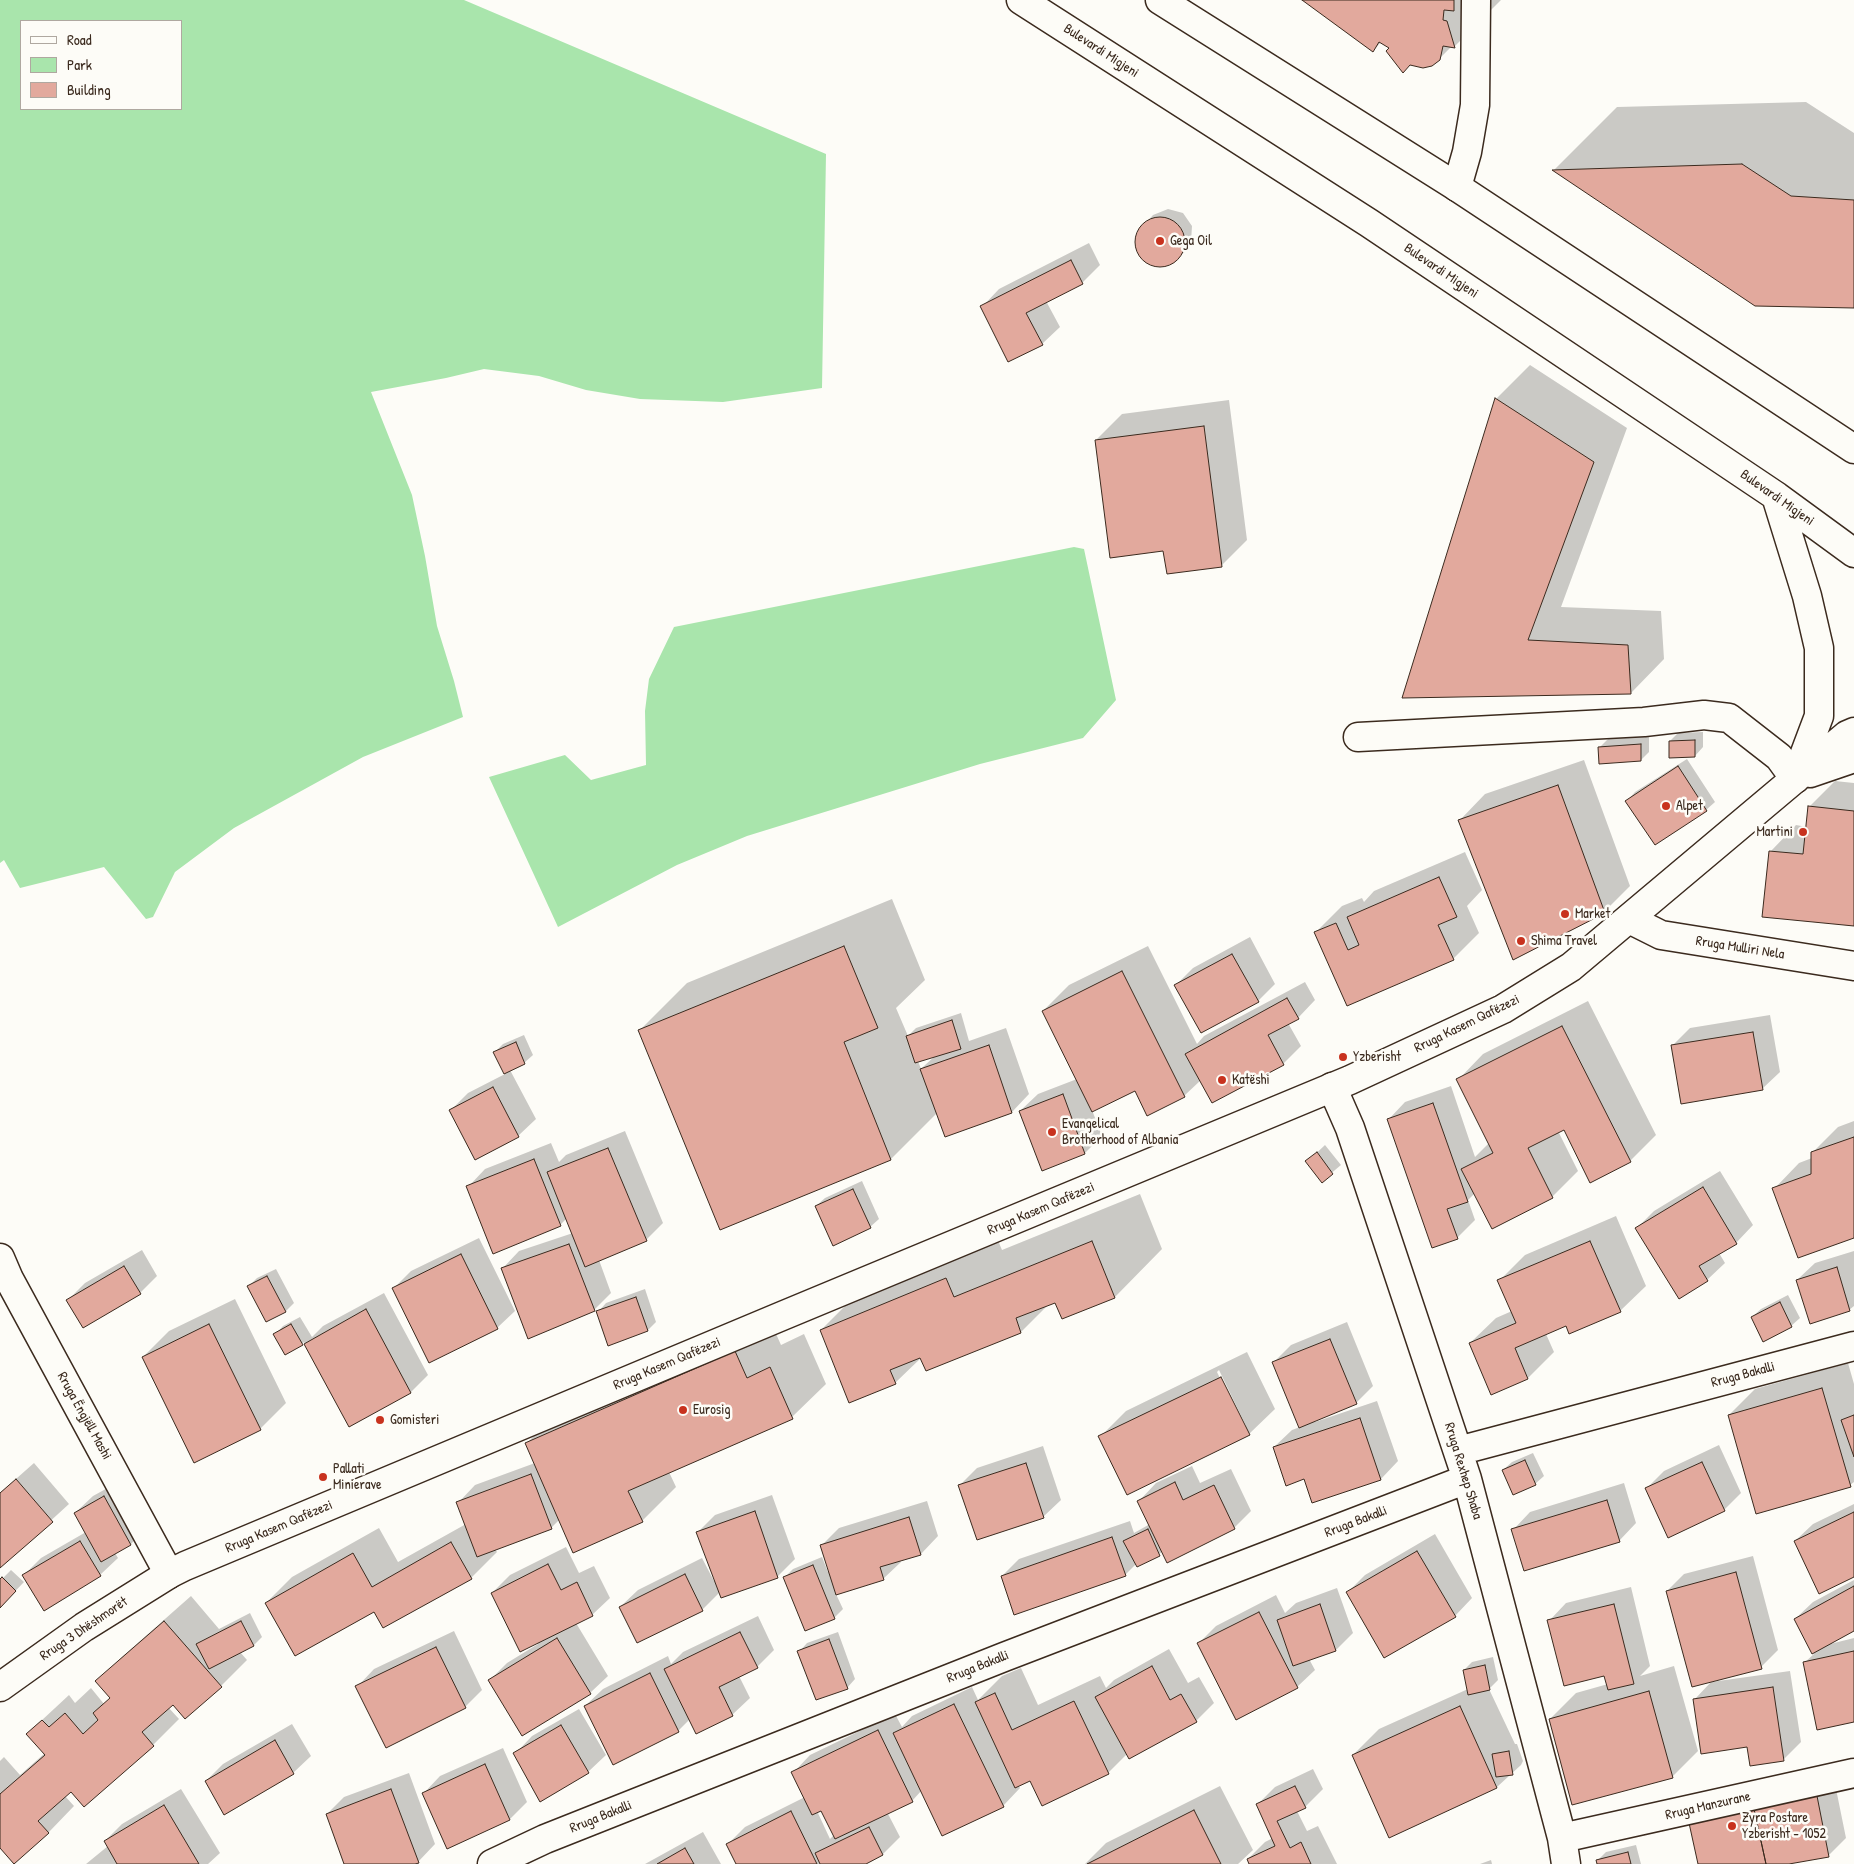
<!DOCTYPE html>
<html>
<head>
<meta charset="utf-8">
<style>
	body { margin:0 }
	#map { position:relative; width:1854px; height:1864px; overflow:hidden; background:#fdfcf7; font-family:"Patrick Hand",sans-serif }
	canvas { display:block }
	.legend { position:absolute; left:20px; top:20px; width:162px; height:90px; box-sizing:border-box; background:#fdfcf7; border:1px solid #afa8a0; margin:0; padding:6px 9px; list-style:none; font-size:15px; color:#3b2a1e }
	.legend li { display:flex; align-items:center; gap:10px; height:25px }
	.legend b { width:25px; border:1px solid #afa8a0 }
</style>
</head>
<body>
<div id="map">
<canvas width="1854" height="1864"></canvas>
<ul class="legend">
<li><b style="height:6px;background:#fdfcf7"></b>Road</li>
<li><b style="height:14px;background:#a9e5ac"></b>Park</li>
<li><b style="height:14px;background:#e2a99d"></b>Building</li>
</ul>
</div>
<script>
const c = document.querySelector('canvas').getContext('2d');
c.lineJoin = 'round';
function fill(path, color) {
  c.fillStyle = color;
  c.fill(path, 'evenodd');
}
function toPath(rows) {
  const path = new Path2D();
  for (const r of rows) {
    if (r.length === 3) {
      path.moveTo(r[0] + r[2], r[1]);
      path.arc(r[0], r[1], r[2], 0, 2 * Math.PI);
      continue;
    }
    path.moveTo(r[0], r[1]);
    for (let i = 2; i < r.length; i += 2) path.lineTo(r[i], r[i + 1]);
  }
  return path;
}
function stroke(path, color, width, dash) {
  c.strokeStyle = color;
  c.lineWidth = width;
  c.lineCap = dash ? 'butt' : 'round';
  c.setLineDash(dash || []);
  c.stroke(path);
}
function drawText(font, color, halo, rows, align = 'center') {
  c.font = font + ' "Patrick Hand",sans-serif';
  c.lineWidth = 5;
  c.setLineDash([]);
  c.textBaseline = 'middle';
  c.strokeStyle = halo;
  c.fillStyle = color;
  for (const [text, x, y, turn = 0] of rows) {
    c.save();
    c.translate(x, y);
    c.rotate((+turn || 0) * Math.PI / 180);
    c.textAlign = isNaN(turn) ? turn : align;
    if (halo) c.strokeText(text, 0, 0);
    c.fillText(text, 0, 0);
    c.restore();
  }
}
const green = toPath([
	[0,0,464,0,826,154,822,388,723,402,640,399,586,390,539,376,484,369,446,378,371,392,412,495,425,556,437,626,454,681,463,717,363,757,234,828,175,872,153,917,146,919,104,867,20,888,4,860,0,863],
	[21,21,181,21,181,109,21,109],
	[1074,547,1084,549,1116,700,1083,738,980,764,747,836,677,865,558,927,489,777,565,755,591,780,646,765,645,711,649,679,674,627]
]);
const shadow = toPath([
	[1304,0,1501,0,1454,47,1452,46,1439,59,1391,48,1381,42,1373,51],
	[1806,102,1854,133,1854,307,1755,305,1554,170,1617,107],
	[1168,209,1183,213,1192,226,1191,242,1188,249,1172,263,1157,266,1143,260,1139,253,1136,238,1139,231,1153,215],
	[1089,243,1100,265,1082,283,1046,301,1060,327,1042,344,982,307,999,289],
	[1530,365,1627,428,1561,607,1661,611,1664,659,1631,693,1404,697,1496,399],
	[1229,400,1247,540,1221,566,1164,550,1096,440,1122,414],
	[1703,732,1703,747,1695,756,1670,741,1678,733],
	[1649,736,1649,752,1641,760,1600,747,1608,739],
	[1687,759,1715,802,1706,810,1627,801,1635,792],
	[1584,760,1630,886,1604,912,1460,820,1485,794],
	[1835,781,1854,783,1854,925,1771,851,1796,825,1807,827,1809,807],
	[1465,852,1482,890,1467,906,1479,933,1453,959,1348,1005,1316,932,1342,906,1362,898,1364,902,1374,891],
	[892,899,925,980,896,1008,908,1036,916,1028,961,1013,969,1041,1006,1028,1029,1094,1012,1112,945,1135,937,1113,891,1159,720,1229,639,1031,687,983],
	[935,1056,924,1066,921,1069,918,1061],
	[1250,937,1275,984,1258,1001,1176,985,1193,968],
	[1148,946,1197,1044,1204,1036,1305,982,1315,1000,1298,1018,1288,1023,1301,1046,1283,1064,1201,1080,1184,1096,1135,1089,1092,1110,1102,1136,1085,1153,1020,1111,1038,1094,1077,1079,1043,1011,1069,985],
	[1588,1001,1656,1135,1630,1161,1564,1128,1558,1131,1578,1171,1552,1197,1475,1193,1468,1200,1475,1220,1457,1238,1388,1120,1405,1102,1451,1086,1475,1157,1489,1143,1458,1080,1483,1054],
	[1770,1015,1780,1072,1762,1089,1672,1046,1690,1028],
	[524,1035,533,1055,524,1063,510,1070,536,1119,518,1136,476,1158,451,1110,468,1093,505,1074,495,1052,503,1044],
	[1854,1121,1854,1237,1774,1189,1799,1163,1812,1158,1812,1153,1838,1127],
	[625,1131,663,1223,646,1240,599,1260,611,1293,594,1310,502,1269,519,1251,573,1233,567,1218,560,1225,468,1187,485,1169,551,1143,559,1162,566,1155],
	[1325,1145,1341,1165,1322,1181,1307,1162],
	[1720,1171,1753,1225,1736,1243,1719,1253,1725,1263,1707,1280,1637,1228,1654,1211],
	[862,1181,879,1219,870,1227,816,1206,825,1198],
	[1140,1194,1162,1249,1115,1297,1062,1317,1056,1302,1048,1305,1021,1332,927,1369,922,1357,895,1383,821,1330,869,1282,994,1231,1002,1250],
	[1616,1216,1646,1286,1620,1311,1567,1324,1546,1334,1554,1352,1528,1378,1492,1393,1470,1343,1496,1318,1512,1311,1499,1281,1525,1255],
	[479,1238,515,1311,497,1328,394,1288,411,1271],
	[142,1250,157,1276,140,1293,68,1300,85,1283],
	[1854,1251,1854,1306,1849,1310,1797,1280,1815,1263],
	[276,1269,294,1303,286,1311,249,1286,257,1278],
	[645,1289,656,1322,648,1330,598,1312,606,1303],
	[384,1293,428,1375,411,1392,350,1426,304,1342,302,1344,275,1335,283,1326,300,1317,312,1337,323,1326],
	[1788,1295,1800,1318,1791,1326,1752,1317,1761,1309],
	[235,1299,286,1403,260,1429,143,1357,169,1331],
	[769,1318,781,1345,804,1334,826,1384,792,1417,669,1472,676,1487,642,1521,560,1519,551,1528,495,1549,497,1552,471,1578,374,1610,266,1603,292,1577,379,1528,398,1562,466,1524,458,1503,475,1485,535,1463,526,1444,560,1410],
	[1347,1322,1373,1386,1356,1403,1315,1420,1315,1422,1377,1401,1398,1461,1381,1479,1305,1478,1274,1447,1292,1430,1300,1427,1274,1362,1291,1345],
	[1247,1352,1275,1409,1249,1434,1100,1437,1126,1411],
	[1219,1370,1246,1426,1243,1426,1217,1372],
	[1848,1363,1854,1384,1854,1482,1850,1485,1729,1415,1755,1389],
	[1719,1445,1741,1493,1724,1510,1647,1488,1664,1471],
	[1043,1446,1061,1500,1043,1517,960,1485,977,1468],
	[1533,1453,1544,1476,1535,1484,1503,1470,1512,1462],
	[34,1463,69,1504,0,1567,0,1493],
	[1192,1466,1200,1483,1231,1469,1251,1511,1234,1528,1163,1551,1159,1554,1137,1565,1136,1564,1125,1575,1002,1576,1019,1559,1130,1521,1134,1533,1150,1524,1139,1501,1156,1483],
	[122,1480,148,1526,131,1544,115,1553,118,1558,100,1575,24,1575,41,1558,86,1532,75,1513,93,1496],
	[1624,1483,1636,1523,1619,1541,1513,1530,1530,1512],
	[772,1495,795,1559,778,1576,721,1597,720,1592,702,1610,620,1607,638,1590,702,1558,714,1581,715,1580,698,1532,715,1515],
	[927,1501,938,1536,921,1554,900,1560,901,1562,883,1579,836,1594,843,1609,834,1618,785,1577,793,1569,822,1557,828,1572,830,1572,821,1546,839,1528],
	[1854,1504,1854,1576,1795,1541,1813,1524],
	[1435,1534,1472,1598,1455,1616,1348,1592,1365,1575],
	[566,1547,579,1573,594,1566,610,1598,592,1615,576,1623,608,1676,590,1693,490,1680,507,1663,538,1644,492,1593,510,1575],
	[1753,1556,1778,1650,1761,1667,1667,1591,1684,1574],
	[11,1570,24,1582,0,1607,0,1581],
	[1854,1580,1854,1630,1830,1644,1854,1638,1854,1720,1804,1663,1814,1654,1795,1619,1813,1602],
	[1631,1587,1650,1666,1640,1676,1674,1666,1698,1751,1672,1777,1550,1719,1576,1693,1608,1684,1605,1675,1549,1621,1566,1603],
	[1337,1588,1353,1633,1336,1650,1309,1659,1315,1670,1297,1687,1199,1643,1216,1626,1276,1595,1285,1613,1296,1603],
	[191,1596,219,1629,250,1613,262,1637,254,1645,240,1652,247,1660,221,1686,173,1703,168,1707,179,1719,153,1745,84,1805,71,1790,65,1796,74,1806,49,1832,14,1862,0,1846,0,1761,4,1757,20,1775,45,1753,27,1734,69,1695,75,1703,91,1688,104,1704,111,1697,97,1681,123,1656],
	[758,1616,774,1650,757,1667,739,1676,750,1698,732,1715,696,1732,690,1719,678,1731,585,1706,603,1689,668,1656,671,1664,683,1652],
	[454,1631,482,1690,465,1707,357,1687,374,1669],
	[838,1632,855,1679,847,1688,799,1652,807,1643],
	[1169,1649,1188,1683,1199,1677,1214,1703,1196,1721,1128,1753,1108,1773,1031,1779,1018,1785,1020,1788,1003,1806,922,1790,912,1801,887,1812,900,1837,883,1854,863,1864,737,1864,728,1844,745,1827,805,1797,793,1773,810,1755,895,1714,902,1727,912,1716,972,1687,978,1700,1002,1676,1021,1668,1038,1705,1100,1676,1106,1688,1114,1680],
	[822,1809,834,1835,830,1839,817,1811],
	[1493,1657,1498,1680,1489,1689,1515,1744,1517,1744,1523,1761,1521,1765,1497,1787,1390,1836,1353,1755,1379,1729,1468,1689,1464,1670,1472,1662],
	[1790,1671,1801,1742,1783,1760,1748,1746,1694,1700,1711,1682],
	[579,1709,606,1755,588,1772,515,1754,532,1736],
	[292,1724,311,1756,293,1773,206,1781,223,1764],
	[503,1748,527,1802,510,1819,423,1794,440,1776],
	[1313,1769,1323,1789,1305,1807,1297,1811,1307,1831,1318,1826,1337,1864,1250,1864,1248,1859,1265,1842,1273,1838,1257,1805,1275,1787],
	[409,1773,435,1844,418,1862,411,1864,345,1864,327,1814,344,1797],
	[1834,1779,1846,1838,1828,1856,1786,1864,1699,1864,1690,1824],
	[1220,1786,1253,1850,1238,1864,1085,1864,1106,1843],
	[181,1789,220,1853,208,1864,86,1864,108,1846,105,1841,122,1824],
	[703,1832,721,1864,645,1864],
	[1636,1845,1641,1864,1599,1864,1598,1860,1606,1852],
	[1491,1860,1492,1864,1480,1864]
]);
const building = toPath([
	[1302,0,1454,0,1454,11,1444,10,1443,20,1447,21,1455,48,1443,46,1440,60,1432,66,1423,68,1410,65,1403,73,1386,51,1389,48,1379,42,1373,52,1302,0],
	[1742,164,1791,196,1854,200,1854,308,1755,306,1552,170,1742,164],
	[1160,242,25],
	[1071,260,1083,284,1026,313,1043,345,1008,362,980,306,1071,260],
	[1495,398,1594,462,1528,640,1628,645,1631,694,1402,698,1495,398],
	[1204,426,1222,567,1167,574,1163,551,1110,558,1095,440,1204,426],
	[1695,740,1695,757,1669,758,1669,741,1695,740],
	[1641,744,1641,761,1599,764,1598,747,1641,744],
	[1678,766,1707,811,1655,845,1625,801,1678,766],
	[1558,785,1605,913,1513,960,1458,820,1558,785],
	[1808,806,1854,811,1854,926,1762,917,1769,851,1803,854,1808,806],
	[1439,877,1457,917,1438,925,1454,960,1347,1006,1314,932,1336,923,1348,950,1359,945,1347,917,1439,877],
	[844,946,878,1028,844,1042,891,1160,720,1230,638,1030,844,946],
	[1232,954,1259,1002,1201,1033,1174,985,1232,954],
	[1122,971,1185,1097,1147,1116,1135,1091,1092,1112,1042,1011,1122,971],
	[1287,998,1299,1019,1268,1035,1284,1065,1212,1103,1185,1054,1287,998],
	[952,1020,961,1049,915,1063,906,1036,952,1020],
	[1562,1026,1631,1162,1590,1183,1564,1130,1528,1148,1553,1198,1492,1229,1461,1169,1493,1153,1456,1079,1562,1026],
	[1753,1032,1763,1090,1681,1104,1671,1045,1753,1032],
	[516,1042,525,1064,504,1074,493,1052,516,1042],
	[989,1045,1012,1113,945,1137,920,1069,989,1045],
	[493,1087,519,1137,475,1160,449,1110,493,1087],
	[1063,1094,1085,1154,1042,1171,1019,1111,1063,1094],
	[1433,1103,1468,1202,1447,1209,1458,1239,1432,1248,1387,1119,1433,1103],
	[1854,1137,1854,1238,1798,1258,1772,1188,1811,1174,1811,1152,1854,1137],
	[608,1148,647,1241,585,1267,547,1172,608,1148],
	[1317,1152,1333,1174,1322,1183,1305,1161,1317,1152],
	[534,1159,561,1226,493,1254,466,1186,534,1159],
	[1703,1187,1737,1244,1699,1266,1708,1281,1679,1299,1635,1228,1703,1187],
	[853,1189,871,1228,833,1246,815,1206,853,1189],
	[1092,1241,1115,1298,1062,1319,1055,1303,1016,1318,1021,1333,926,1371,920,1358,890,1370,896,1384,849,1403,820,1330,946,1278,954,1297,1092,1241],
	[1590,1241,1621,1312,1569,1334,1566,1326,1515,1348,1528,1379,1491,1395,1469,1343,1516,1323,1497,1280,1590,1241],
	[569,1244,595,1311,528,1339,501,1268,569,1244],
	[461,1254,498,1329,429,1363,392,1288,461,1254],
	[124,1266,141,1294,83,1328,66,1300,124,1266],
	[1837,1267,1850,1311,1810,1324,1796,1280,1837,1267],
	[267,1276,286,1312,266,1322,247,1286,267,1276],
	[636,1297,648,1331,608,1346,596,1311,636,1297],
	[1780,1302,1792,1327,1763,1342,1751,1317,1780,1302],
	[366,1309,411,1393,349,1427,304,1344,366,1309],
	[209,1324,261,1430,194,1463,142,1357,209,1324],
	[291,1324,303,1345,285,1355,273,1334,291,1324],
	[1330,1339,1357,1404,1299,1428,1272,1362,1330,1339],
	[735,1351,747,1378,770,1367,793,1419,628,1491,643,1522,573,1553,525,1443,735,1351],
	[1221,1377,1250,1435,1127,1495,1098,1436,1221,1377],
	[1822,1388,1851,1487,1756,1514,1728,1415,1822,1388],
	[1854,1415,1854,1457,1841,1420,1854,1415],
	[1360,1418,1381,1480,1312,1503,1304,1479,1286,1486,1273,1447,1360,1418],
	[1525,1460,1536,1485,1513,1495,1502,1470,1525,1460],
	[1702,1462,1725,1511,1668,1538,1645,1488,1702,1462],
	[1026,1463,1044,1518,977,1540,958,1485,1026,1463],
	[531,1474,552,1529,477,1557,456,1502,531,1474],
	[16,1479,53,1522,0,1568,0,1493,16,1479],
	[1175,1482,1183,1500,1214,1485,1235,1529,1167,1563,1137,1501,1175,1482],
	[104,1496,131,1545,101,1562,74,1513,104,1496],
	[1607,1500,1620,1542,1524,1571,1511,1529,1607,1500],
	[755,1511,778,1578,721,1598,696,1532,755,1511],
	[1854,1512,1854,1577,1819,1594,1794,1541,1854,1512],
	[909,1517,921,1555,880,1567,884,1580,836,1595,820,1545,909,1517],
	[1148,1529,1160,1556,1137,1567,1123,1541,1148,1529],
	[1112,1537,1126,1576,1014,1615,1001,1576,1112,1537],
	[80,1541,101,1576,44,1611,22,1575,80,1541],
	[451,1542,472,1579,383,1628,374,1612,295,1656,265,1603,353,1553,372,1587,451,1542],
	[1417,1551,1456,1617,1384,1658,1346,1592,1417,1551],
	[548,1564,561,1590,577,1582,593,1616,520,1652,491,1593,548,1564],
	[813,1565,835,1619,805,1631,783,1577,813,1565],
	[1736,1572,1762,1669,1692,1687,1666,1591,1736,1572],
	[685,1574,703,1611,637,1643,619,1607,685,1574],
	[2,1577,16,1591,0,1608,0,1579,2,1577],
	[1854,1586,1854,1631,1812,1654,1794,1619,1854,1586],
	[1320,1604,1336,1651,1293,1666,1277,1620,1320,1604],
	[1614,1604,1634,1684,1608,1690,1604,1676,1564,1686,1547,1620,1614,1604],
	[1259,1612,1298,1688,1236,1720,1197,1643,1259,1612],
	[164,1621,222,1687,185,1719,173,1705,142,1732,154,1746,84,1807,71,1792,38,1821,49,1833,14,1864,0,1848,0,1794,45,1755,26,1734,42,1720,49,1727,65,1713,83,1734,98,1720,93,1713,110,1698,95,1681,164,1621],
	[241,1621,254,1646,209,1669,196,1644,241,1621],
	[740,1632,758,1668,719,1687,733,1716,696,1734,664,1669,740,1632],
	[557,1638,591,1694,522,1736,488,1680,557,1638],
	[829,1639,848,1689,816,1700,797,1651,829,1639],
	[436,1647,466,1708,386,1748,355,1686,436,1647],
	[1854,1651,1854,1722,1817,1730,1803,1662,1854,1651],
	[1485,1665,1490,1690,1468,1695,1463,1670,1485,1665],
	[1152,1666,1170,1700,1181,1694,1197,1722,1129,1759,1095,1697,1152,1666],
	[650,1673,679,1732,613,1765,584,1706,650,1673],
	[1773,1687,1784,1761,1750,1766,1747,1747,1701,1754,1693,1699,1773,1687],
	[1649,1691,1673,1778,1572,1805,1549,1719,1649,1691],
	[995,1693,1012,1730,1074,1701,1109,1774,1042,1806,1030,1781,1015,1788,975,1702,995,1693],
	[954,1704,1004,1807,942,1836,893,1733,954,1704],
	[1460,1706,1497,1788,1389,1838,1352,1755,1460,1706],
	[561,1725,589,1773,540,1802,513,1753,561,1725],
	[878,1730,913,1802,835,1839,821,1811,812,1815,791,1772,878,1730],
	[275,1740,294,1774,224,1815,205,1781,275,1740],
	[1509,1751,1513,1775,1496,1777,1492,1754,1509,1751],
	[485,1764,510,1820,447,1849,422,1793,485,1764],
	[1295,1786,1306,1808,1277,1821,1290,1848,1301,1842,1311,1864,1249,1864,1247,1859,1275,1846,1256,1804,1295,1786],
	[391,1789,419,1863,415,1864,344,1864,326,1814,391,1789],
	[1817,1796,1829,1857,1789,1864,1766,1864,1754,1809,1817,1796],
	[164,1805,199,1864,117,1864,104,1841,164,1805],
	[1754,1809,1766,1864,1698,1864,1689,1823,1754,1809],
	[1194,1810,1221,1864,1087,1864,1194,1810],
	[791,1811,817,1864,736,1864,726,1844,791,1811],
	[869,1827,883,1855,866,1864,820,1864,815,1853,869,1827],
	[685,1848,694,1864,657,1864,685,1848],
	[1628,1852,1631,1864,1597,1864,1596,1860,1628,1852]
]);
const minor = toPath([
	[1457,187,1467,152,1475,105,1476,0],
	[1358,737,1644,722,1704,715,1729,718,1779,757,1795,779],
	[1629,919,1661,935,1854,966],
	[1332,1087,1350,1128,1467,1479,1562,1838,1566,1864],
	[0,1258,9,1279,169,1574],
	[1458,1451,1854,1346],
	[1562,1838,1854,1773],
	[492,1864,545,1839,1004,1657,1467,1479]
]);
const secondary = toPath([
	[1021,0,1369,223,1776,496,1854,553],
	[1160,0,1457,187,1854,449],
	[1776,496,1807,596,1819,648,1819,716,1796,777],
	[1810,773,1854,758],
	[0,1687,84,1627,169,1574,185,1566,782,1316,1350,1080,1503,1009,1571,967,1847,735,1854,732]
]);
const markers = [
	[1160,241,5,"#c8321e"],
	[1666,806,5,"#c8321e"],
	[1803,832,5,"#c8321e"],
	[1565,914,5,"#c8321e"],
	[1521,941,5,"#c8321e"],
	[1343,1057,5,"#c8321e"],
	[1222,1080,5,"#c8321e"],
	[1052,1132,5,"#c8321e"],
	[683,1410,5,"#c8321e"],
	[380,1420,5,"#c8321e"],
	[323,1477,5,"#c8321e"],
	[1732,1826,5,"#c8321e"]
];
const streetNames = [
	["Bulevardi Migjeni",1101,51,33],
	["Bulevardi Migjeni",1441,271,34],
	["Bulevardi Migjeni",1777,498,35],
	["Rruga Mulliri Nela",1740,948,9],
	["Rruga Kasem Qafëzezi",1467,1024,-26],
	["Rruga Kasem Qafëzezi",1041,1209,-23],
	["Rruga Kasem Qafëzezi",667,1364,-23],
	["Rruga Bakalli",1743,1375,-15],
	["Rruga Ëngjëll Mashi",84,1416,61],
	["Rruga Rexhep Shaba",1463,1471,73],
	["Rruga Bakalli",1356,1522,-21],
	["Rruga Kasem Qafëzezi",279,1527,-23],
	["Rruga 3 Dhëshmorët",84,1629,-34],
	["Rruga Bakalli",978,1667,-22],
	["Rruga Manzurane",1708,1806,-13],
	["Rruga Bakalli",601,1817,-22]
];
const poiNames = [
	["Gega Oil",1170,241],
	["Alpet",1676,806],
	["Martini",1793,832,"right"],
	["Market",1575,914],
	["Shima Travel",1531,941],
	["Yzberisht",1353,1057],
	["Katëshi",1232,1080],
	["Evangelical",1062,1124],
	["Brotherhood of Albania",1062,1140],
	["Eurosig",693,1410],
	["Gomisteri",390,1420],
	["Pallati",333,1469],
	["Minierave",333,1485],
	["Zyra Postare",1742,1818],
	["Yzberisht - 1052",1742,1834]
];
fill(green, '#a9e5ac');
fill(shadow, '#0003');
fill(building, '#e2a99d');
stroke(building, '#3b2a1e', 1);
stroke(minor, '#3b2a1e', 31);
stroke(secondary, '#3b2a1e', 31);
stroke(minor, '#fdfcf7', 28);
stroke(secondary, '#fdfcf7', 28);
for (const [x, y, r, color] of markers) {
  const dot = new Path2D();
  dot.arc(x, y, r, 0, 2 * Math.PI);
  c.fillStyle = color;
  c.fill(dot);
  stroke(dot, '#fdfcf7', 2);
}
drawText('14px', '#3b2a1e', '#fdfcf7', streetNames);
drawText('14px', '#3b2a1e', '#fdfcf7', poiNames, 'left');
</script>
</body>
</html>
